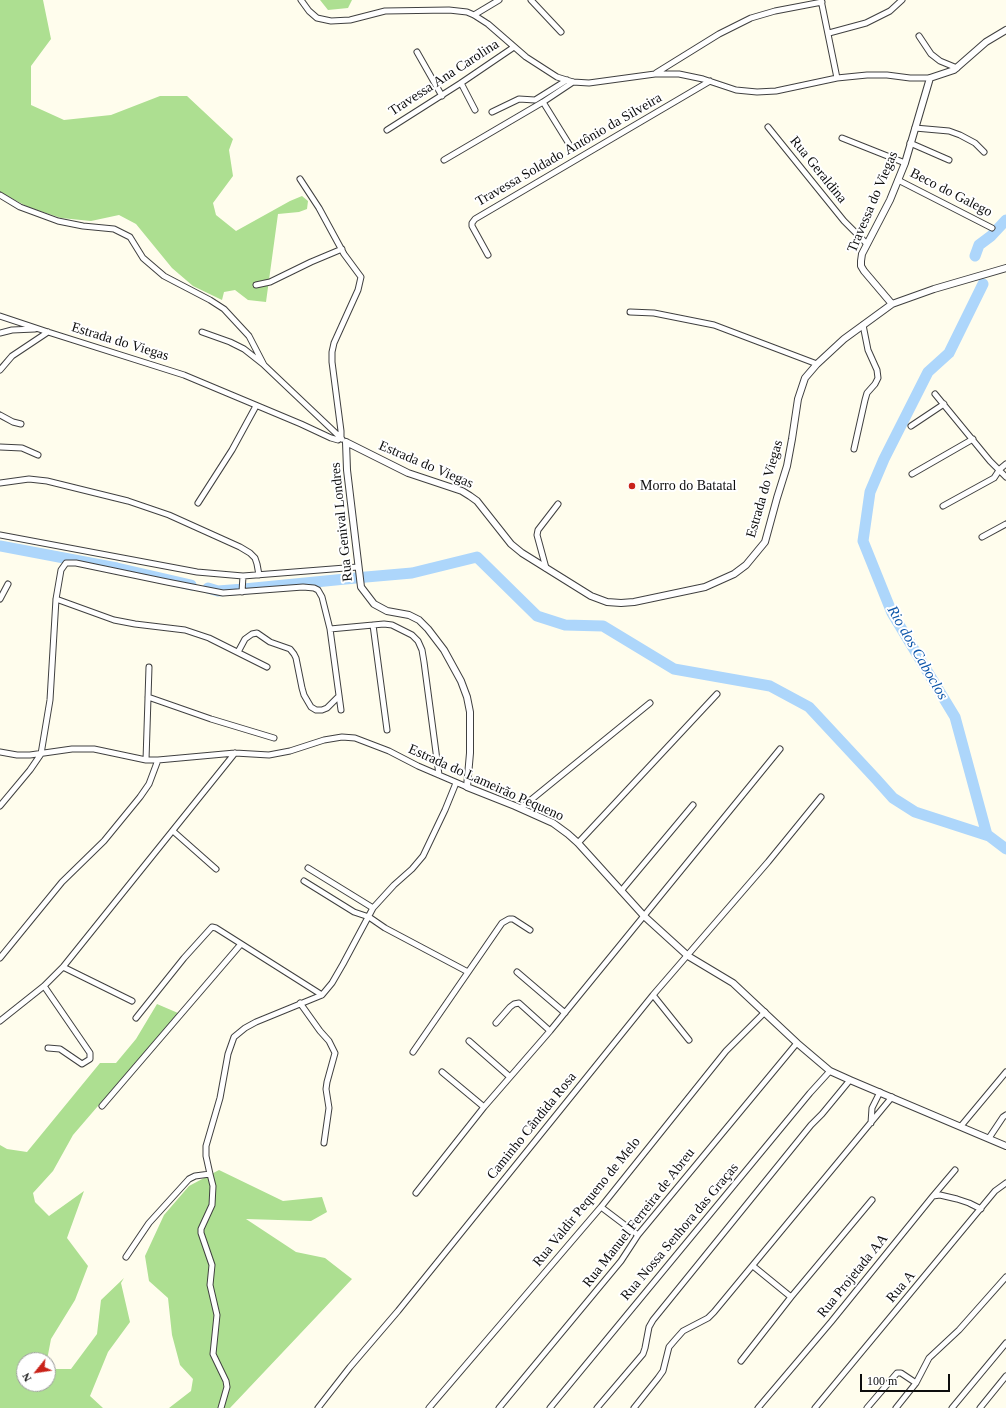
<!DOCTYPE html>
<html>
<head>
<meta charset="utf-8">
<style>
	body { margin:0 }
	#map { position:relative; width:1006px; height:1408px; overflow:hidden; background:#fffded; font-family:"Times New Roman",serif }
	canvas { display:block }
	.north { position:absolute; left:16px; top:1352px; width:40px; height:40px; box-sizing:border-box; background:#fff; border:1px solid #9e9e9e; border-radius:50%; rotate:240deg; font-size:11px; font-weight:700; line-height:16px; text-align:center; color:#0d0d0d }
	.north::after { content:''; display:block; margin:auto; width:14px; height:18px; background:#c92219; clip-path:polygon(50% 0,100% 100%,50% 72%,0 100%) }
	.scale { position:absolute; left:860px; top:1374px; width:90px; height:18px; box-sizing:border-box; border:2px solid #0d0d0d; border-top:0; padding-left:5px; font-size:12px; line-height:14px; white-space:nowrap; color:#0d0d0d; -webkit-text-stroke:3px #fff; paint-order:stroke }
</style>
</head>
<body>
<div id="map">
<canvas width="1006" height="1408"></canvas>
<div class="north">N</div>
<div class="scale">100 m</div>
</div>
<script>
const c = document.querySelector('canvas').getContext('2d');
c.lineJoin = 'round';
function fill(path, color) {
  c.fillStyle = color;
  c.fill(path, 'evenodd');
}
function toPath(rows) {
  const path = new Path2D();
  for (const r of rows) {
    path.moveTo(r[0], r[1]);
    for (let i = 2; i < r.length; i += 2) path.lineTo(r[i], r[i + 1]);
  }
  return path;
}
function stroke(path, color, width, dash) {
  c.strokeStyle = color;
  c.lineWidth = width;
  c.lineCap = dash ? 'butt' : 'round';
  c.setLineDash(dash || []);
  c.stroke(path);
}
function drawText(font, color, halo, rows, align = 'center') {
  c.font = font + ' "Times New Roman",serif';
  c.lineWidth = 4;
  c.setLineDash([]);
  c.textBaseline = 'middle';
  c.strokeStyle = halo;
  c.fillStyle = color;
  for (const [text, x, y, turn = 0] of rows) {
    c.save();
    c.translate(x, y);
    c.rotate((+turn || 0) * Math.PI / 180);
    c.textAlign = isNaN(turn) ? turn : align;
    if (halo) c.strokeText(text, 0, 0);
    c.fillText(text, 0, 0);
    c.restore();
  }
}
const forest = toPath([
	[0,0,43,0,51,39,31,66,31,105,64,120,111,115,160,96,187,96,233,139,229,150,233,176,213,203,216,215,236,231,290,201,302,196,308,201,307,209,299,212,278,214,266,302,248,300,235,290,224,292,222,300,193,286,172,268,136,224,119,215,91,221,61,218,28,207,0,192],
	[320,0,352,0,348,8,328,10],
	[157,1004,178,1013,73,1135,53,1171,33,1193,35,1202,49,1216,84,1191,67,1238,88,1266,75,1300,51,1339,47,1360,24,1360,24,1384,48,1384,48,1369,71,1369,97,1334,101,1300,124,1278,121,1283,130,1322,108,1352,90,1396,103,1408,0,1408,0,1145,7,1149,27,1152,100,1063,116,1063,136,1039],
	[219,1170,283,1201,322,1197,327,1212,311,1221,246,1219,296,1252,325,1258,352,1279,230,1408,169,1408,191,1391,193,1379,180,1365,172,1335,168,1298,149,1281,145,1256,164,1215,189,1186]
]);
const river = toPath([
	[975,256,979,245,991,236,1006,220],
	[983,284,949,353,928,372,884,459,870,492,863,541,892,613,955,717,987,835],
	[0,546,117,568,191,585],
	[208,588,218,591,244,589,366,577,412,573,477,557,537,616,565,625,603,626,674,669,770,686,809,707,876,779,893,798,915,812,989,836,1006,849]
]);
const minor = toPath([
	[301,0,309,11,317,18,331,21,350,20,385,11,449,10,467,12,474,15,488,24,526,57,557,77,573,82,589,83,655,74,679,74,703,79,736,90,757,92,776,91,837,78,867,75,887,75,910,78,930,78],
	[531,0,561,32],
	[821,0,837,78],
	[474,15,499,0],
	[829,33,866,23,890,11,902,0],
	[919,36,931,54,940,61,957,68],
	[417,52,442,96],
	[656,73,719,34,751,18,775,11,822,2],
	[461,83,475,110],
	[543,102,569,144],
	[492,112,519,99,535,100,567,80],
	[768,127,844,221,867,244],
	[915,128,949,131,960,135,975,143,984,152],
	[387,130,461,83,514,47],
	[842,138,905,163],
	[910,143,949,160],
	[444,160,543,102,573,82],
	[898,180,992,228],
	[0,195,20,207,58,221,83,226,114,229,130,237,143,258,164,276,210,300,224,309,249,336,264,365,342,439],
	[488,255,472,226,472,223,475,219,710,81],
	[256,285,270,282,311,262,342,249],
	[630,312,654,313,714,325,817,364],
	[0,316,48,332,184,375,301,424,331,438,338,440,341,438,341,431,332,362,332,352,334,343,358,290,361,277,344,254,319,208,300,179],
	[202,332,230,342,244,349,263,364],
	[0,333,12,330,35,329],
	[0,370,12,356,48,332],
	[935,394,990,461,1006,477],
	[0,415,13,422,21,424],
	[911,426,944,404],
	[0,447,22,448,38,455],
	[854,449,865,400,867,393,875,384,878,378,877,370,868,350,863,325],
	[912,474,973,439],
	[0,483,29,479,47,481,128,501,169,515,240,547,250,553,255,558,257,564,259,575],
	[198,503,232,450,256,406],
	[943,506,994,478,1000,469,1006,464],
	[0,535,197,572,243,576,358,567],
	[982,537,1006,524],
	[546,568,537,535,538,530,558,504],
	[242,592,243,576],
	[0,599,8,584],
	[56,599,114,620,135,624,185,630,209,638,267,667],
	[373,625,387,730],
	[330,629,384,624,392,625,412,635,418,641,422,650,424,662,439,775],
	[238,652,245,639,252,634,257,633,270,642,290,649,294,654,296,658,302,688,304,695,311,707,316,710,322,710,327,708,339,696],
	[148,697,211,719,274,738],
	[0,752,17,755,30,755,72,749,94,749,146,760,158,760,235,753,269,755,290,751,324,740,342,737,355,738,389,751,418,766,467,787],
	[146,760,149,667],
	[0,806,30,770,41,754,50,700,56,599,61,570,66,563,76,563,167,582,223,593,303,587,314,588,318,590,322,597,330,629,341,710],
	[521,808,650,703],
	[173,831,216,869],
	[578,843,717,694],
	[308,868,373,908],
	[304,881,354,912,369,917,385,928,468,972],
	[621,891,693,805],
	[0,958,62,882,104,841,140,797,149,784,158,760],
	[63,967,132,1001],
	[517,972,565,1013],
	[44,986,90,1053,90,1059,82,1064,60,1049,48,1048],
	[653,995,689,1040],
	[300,1003,320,1031,329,1041,335,1053,327,1082,326,1089,329,1108,324,1143],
	[136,1018,184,958,212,927,216,928,322,995],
	[0,1021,44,986,63,967,235,753],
	[496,1023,510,1007,514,1004,519,1003,550,1031],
	[469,1041,510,1077],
	[413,1052,502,923,509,919,513,919,530,930],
	[442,1072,484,1107],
	[102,1106,241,944],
	[871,1123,872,1108,880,1092],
	[961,1126,1006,1072],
	[989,1138,1003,1117,1006,1115],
	[210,1174,213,1186,212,1205,201,1229,201,1233,212,1265,210,1285,217,1315,213,1354,226,1381,227,1387,221,1408],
	[416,1193,484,1107,550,1031,780,749],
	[933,1196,955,1170],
	[601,1207,638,1235],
	[126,1257,149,1223,189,1179,195,1176,210,1174,206,1156,206,1146,220,1098,228,1054,234,1037,245,1028,256,1022,322,995,332,983,343,964,373,908,394,885,412,869,423,856,445,810,456,783],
	[753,1266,791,1297,872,1200],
	[741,1361,791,1297],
	[318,1408,350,1367,398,1311,653,995,768,862,821,797],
	[429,1408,601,1207,726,1051,765,1012],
	[499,1408,621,1261,638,1235,797,1043],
	[550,1408,810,1093,830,1071],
	[597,1408,643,1354,645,1348,649,1327,653,1320,811,1125,822,1114,850,1080],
	[634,1408,658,1378,663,1371,669,1347,675,1340,683,1331,708,1318,714,1312,892,1097],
	[758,1408,831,1322,933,1196,940,1195,957,1199,969,1203,981,1209],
	[815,1408,995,1191,1006,1183],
	[867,1408,897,1373,901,1373,916,1383],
	[896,1408,916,1383,929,1358,959,1330,1006,1277],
	[952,1408,1006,1343],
	[980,1408,1006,1376]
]);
const tertiary = toPath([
	[892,304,864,271,861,266,861,261,862,254,890,200,905,163,930,78,954,70,986,42,1006,30],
	[346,442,347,470,361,587,374,604,387,611,409,615,419,620,428,629,444,650,461,681,467,697,470,712,470,753,467,787,515,806,553,823,568,834,578,843,644,916,688,956,733,983,797,1043,830,1071,850,1080,1006,1146],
	[346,442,408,473,462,491,470,496,477,501,511,544,522,553,591,596,607,602,621,603,634,602,705,587,734,574,746,565,765,542,777,498,787,466,792,439,798,399,805,378,817,364,844,339,892,304,934,289,1006,268]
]);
const markers = [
	[632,486,4,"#c92219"]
];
const streetNames = [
	["Travessa Ana Carolina",444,78,-33],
	["Travessa Soldado Antônio da Silveira",569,150,-30],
	["Rua Geraldina",818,170,51],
	["Beco do Galego",951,193,27],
	["Travessa do Viegas",873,202,-67],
	["Estrada do Viegas",120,342,17],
	["Estrada do Viegas",426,465,23],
	["Estrada do Viegas",765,489,-74],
	["Rua Genival Londres",342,522,-96],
	["Estrada do Lameirão Pequeno",486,783,24],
	["Caminho Cândida Rosa",532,1126,-51],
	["Rua Valdir Pequeno de Melo",587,1202,-51],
	["Rua Manuel Ferreira de Abreu",639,1218,-52],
	["Rua Nossa Senhora das Graças",680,1232,-50],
	["Rua Projetada AA",853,1276,-51],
	["Rua A",901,1287,-50]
];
const poiNames = [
	["Morro do Batatal",640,486]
];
const waterNames = [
	["Rio dos Caboclos",917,653,60]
];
fill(forest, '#addf91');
stroke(river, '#add6fb', 11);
stroke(minor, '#404040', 7);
stroke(tertiary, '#404040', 8);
stroke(minor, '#fff', 5);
stroke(tertiary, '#fff', 6);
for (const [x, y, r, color] of markers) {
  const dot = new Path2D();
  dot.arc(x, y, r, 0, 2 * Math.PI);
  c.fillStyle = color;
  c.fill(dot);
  stroke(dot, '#fff', 1.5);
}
drawText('14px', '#0d0d0d', '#fff', streetNames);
drawText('14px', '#0d0d0d', '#fff', poiNames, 'left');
drawText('italic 15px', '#0c55a9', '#fff', waterNames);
</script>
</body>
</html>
